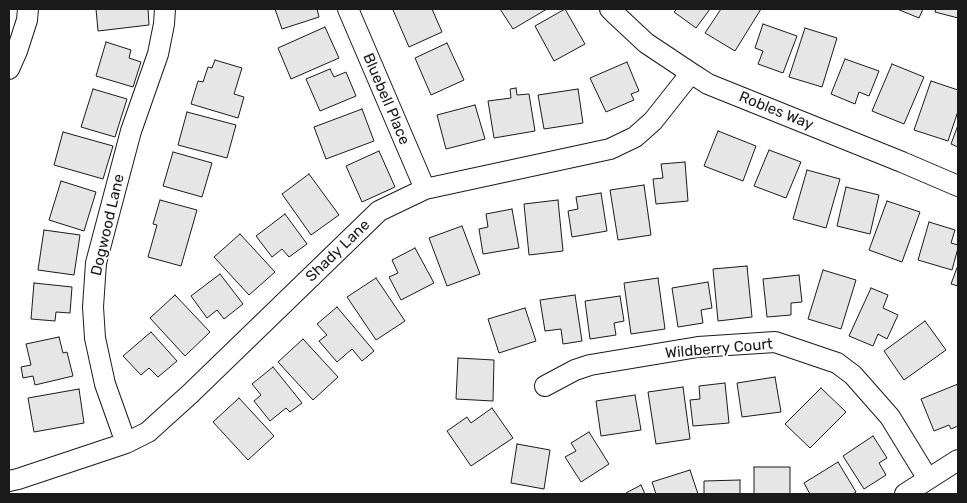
<!DOCTYPE html>
<html>
<head>
<meta charset="utf-8">
<style>
	body { margin:0 }
	#map { position:relative; width:967px; height:503px; overflow:hidden; background:#fff; font-family:Rubik,sans-serif }
	canvas { display:block }
	.frame { position:absolute; inset:0; border:10px solid #1a1a1a; pointer-events:none }
</style>
</head>
<body>
<div id="map">
<canvas width="967" height="503"></canvas>
<div class="frame"></div>
</div>
<script>
const c = document.querySelector('canvas').getContext('2d');
c.lineJoin = 'round';
function fill(path, color) {
  c.fillStyle = color;
  c.fill(path, 'evenodd');
}
function toPath(rows) {
  const path = new Path2D();
  for (const r of rows) {
    path.moveTo(r[0], r[1]);
    for (let i = 2; i < r.length; i += 2) path.lineTo(r[i], r[i + 1]);
  }
  return path;
}
function stroke(path, color, width, dash) {
  c.strokeStyle = color;
  c.lineWidth = width;
  c.lineCap = dash ? 'butt' : 'round';
  c.setLineDash(dash || []);
  c.stroke(path);
}
function drawText(font, color, halo, rows, align = 'center') {
  c.font = font + ' Rubik,sans-serif';
  c.lineWidth = 4;
  c.setLineDash([]);
  c.textBaseline = 'middle';
  c.strokeStyle = halo;
  c.fillStyle = color;
  for (const [text, x, y, turn = 0] of rows) {
    c.save();
    c.translate(x, y);
    c.rotate((+turn || 0) * Math.PI / 180);
    c.textAlign = isNaN(turn) ? turn : align;
    if (halo) c.strokeText(text, 0, 0);
    c.fillText(text, 0, 0);
    c.restore();
  }
}
const building = toPath([
	[96,9,148,9,149,25,98,31,96,9],
	[275,9,317,9,319,17,282,29,275,9],
	[396,9,432,9,442,32,409,47,393,10,396,9],
	[500,9,547,9,513,29,500,9],
	[565,9,585,44,554,61,535,26,565,9],
	[677,9,710,9,696,28,674,12,677,9],
	[721,9,761,9,735,51,705,33,721,9],
	[897,9,923,9,919,18,897,9],
	[936,9,958,9,958,18,935,12,936,9],
	[763,24,797,36,783,73,758,64,763,51,755,48,763,24],
	[325,27,339,58,291,79,278,48,325,27],
	[805,28,837,38,822,87,789,77,805,28],
	[106,42,131,50,129,58,141,62,133,87,96,76,106,42],
	[447,43,464,80,431,95,415,58,447,43],
	[845,59,879,71,869,96,859,92,855,104,831,94,845,59],
	[215,60,242,68,234,94,244,97,238,118,191,104,198,81,203,82,208,67,212,68,215,60],
	[627,62,639,91,631,94,634,100,606,112,590,78,627,62],
	[892,64,924,77,904,124,872,111,892,64],
	[330,69,334,77,346,72,356,96,320,111,306,79,330,69],
	[931,81,958,90,958,111,948,141,914,130,931,81],
	[516,88,517,95,529,94,535,131,494,138,488,101,511,98,510,89,516,88],
	[93,89,127,99,115,137,81,127,93,89],
	[578,89,583,123,544,129,538,95,578,89],
	[475,105,485,139,446,149,437,115,475,105],
	[362,109,374,141,326,159,314,127,362,109],
	[187,112,236,125,227,158,178,145,187,112],
	[958,125,958,147,951,144,958,125],
	[718,131,756,146,743,181,704,166,718,131],
	[63,132,113,146,103,179,54,165,63,132],
	[769,150,801,162,786,198,754,186,769,150],
	[379,151,395,187,362,202,346,166,379,151],
	[173,152,212,163,202,197,163,186,173,152],
	[685,162,688,201,656,204,653,179,663,178,661,164,685,162],
	[807,170,840,179,826,228,793,219,807,170],
	[309,174,339,215,311,235,282,194,309,174],
	[61,181,96,192,84,231,49,220,61,181],
	[644,185,651,235,618,240,610,190,644,185],
	[846,187,879,195,870,234,837,226,846,187],
	[601,193,607,231,572,237,568,211,578,209,576,197,601,193],
	[160,200,197,210,181,266,148,257,157,225,153,224,160,200],
	[558,200,563,251,529,255,524,204,558,200],
	[887,201,920,212,902,262,869,250,887,201],
	[512,209,519,248,483,254,479,229,488,227,486,214,512,209],
	[285,214,307,244,289,257,282,249,272,257,256,236,285,214],
	[929,222,955,230,951,243,958,245,958,248,952,270,918,260,929,222],
	[462,226,480,274,447,286,429,238,462,226],
	[44,230,80,235,74,275,38,270,44,230],
	[240,234,275,272,249,295,214,257,240,234],
	[415,248,434,283,401,300,389,277,398,273,392,260,415,248],
	[958,265,958,286,951,284,958,265],
	[747,266,752,317,718,321,713,269,747,266],
	[823,270,856,280,841,329,808,319,823,270],
	[220,274,243,304,224,319,217,310,207,318,191,296,220,274],
	[799,275,802,302,791,303,791,315,767,317,763,279,799,275],
	[376,278,405,321,376,340,347,297,376,278],
	[658,278,665,329,631,334,624,283,658,278],
	[708,282,712,308,701,310,703,323,678,327,672,288,708,282],
	[34,283,72,287,70,313,56,312,55,321,31,319,34,283],
	[871,288,888,295,883,308,898,315,887,339,878,334,873,346,849,336,871,288],
	[175,295,210,332,185,356,150,318,175,295],
	[575,295,582,341,563,344,561,329,545,331,540,300,575,295],
	[620,296,624,321,614,323,616,335,590,339,585,301,620,296],
	[337,307,374,351,362,361,352,349,337,362,319,341,327,335,317,324,337,307],
	[525,308,536,341,499,353,488,319,525,308],
	[925,321,946,350,904,380,884,351,925,321],
	[151,332,177,361,158,377,149,368,141,375,123,356,151,332],
	[59,337,63,353,67,352,73,376,35,385,33,376,23,378,21,367,31,365,26,344,59,337],
	[303,339,338,377,313,400,278,362,303,339],
	[458,358,494,360,493,401,456,399,458,358],
	[273,367,302,403,290,412,286,408,270,421,254,401,261,395,252,384,273,367],
	[775,377,781,412,742,417,737,383,775,377],
	[725,383,729,423,693,426,690,400,700,399,699,386,725,383],
	[958,384,958,426,951,429,949,425,934,431,921,399,958,384],
	[683,387,690,439,656,444,648,392,683,387],
	[821,388,846,412,810,448,785,424,821,388],
	[79,389,84,423,34,432,28,398,79,389],
	[635,395,641,430,601,436,596,401,635,395],
	[239,398,274,436,248,460,213,422,239,398],
	[492,408,513,438,471,466,447,431,467,417,471,423,492,408],
	[589,432,609,464,581,482,565,457,576,451,571,443,589,432],
	[873,436,887,458,879,463,886,475,864,489,843,456,873,436],
	[517,444,550,450,544,489,511,483,517,444],
	[838,462,856,492,853,494,810,494,804,483,838,462],
	[754,467,790,467,790,494,754,494,754,467],
	[690,470,698,494,656,494,652,482,690,470],
	[740,480,740,494,704,494,704,481,740,480],
	[641,485,645,494,626,494,626,493,641,485]
]);
const minor = toPath([
	[348,9,425,189],
	[610,9,616,15,646,43,691,73,708,84,902,162,958,186],
	[9,69,17,51,27,20,28,9],
	[545,386,575,370,590,365,698,347,775,342,837,363,853,375,890,417,928,479],
	[126,443,105,384,95,338,93,307,96,263,131,131,158,54,164,24,165,9],
	[9,481,18,479,126,443,148,432,190,394,379,211,425,189,610,149,635,137,653,121,691,73],
	[905,494,958,460]
]);
const streetNames = [
	["Bluebell Place",386,99,67],
	["Robles Way",776,111,22],
	["Dogwood Lane",108,225,-77],
	["Shady Lane",338,251,-44],
	["Wildberry Court",719,349,-5]
];
fill(building, '#e6e6e6');
stroke(building, '#1a1a1a', 1);
stroke(minor, '#1a1a1a', 22);
stroke(minor, '#fff', 20);
drawText('15px', '#1a1a1a', '#fff', streetNames);
</script>
</body>
</html>
